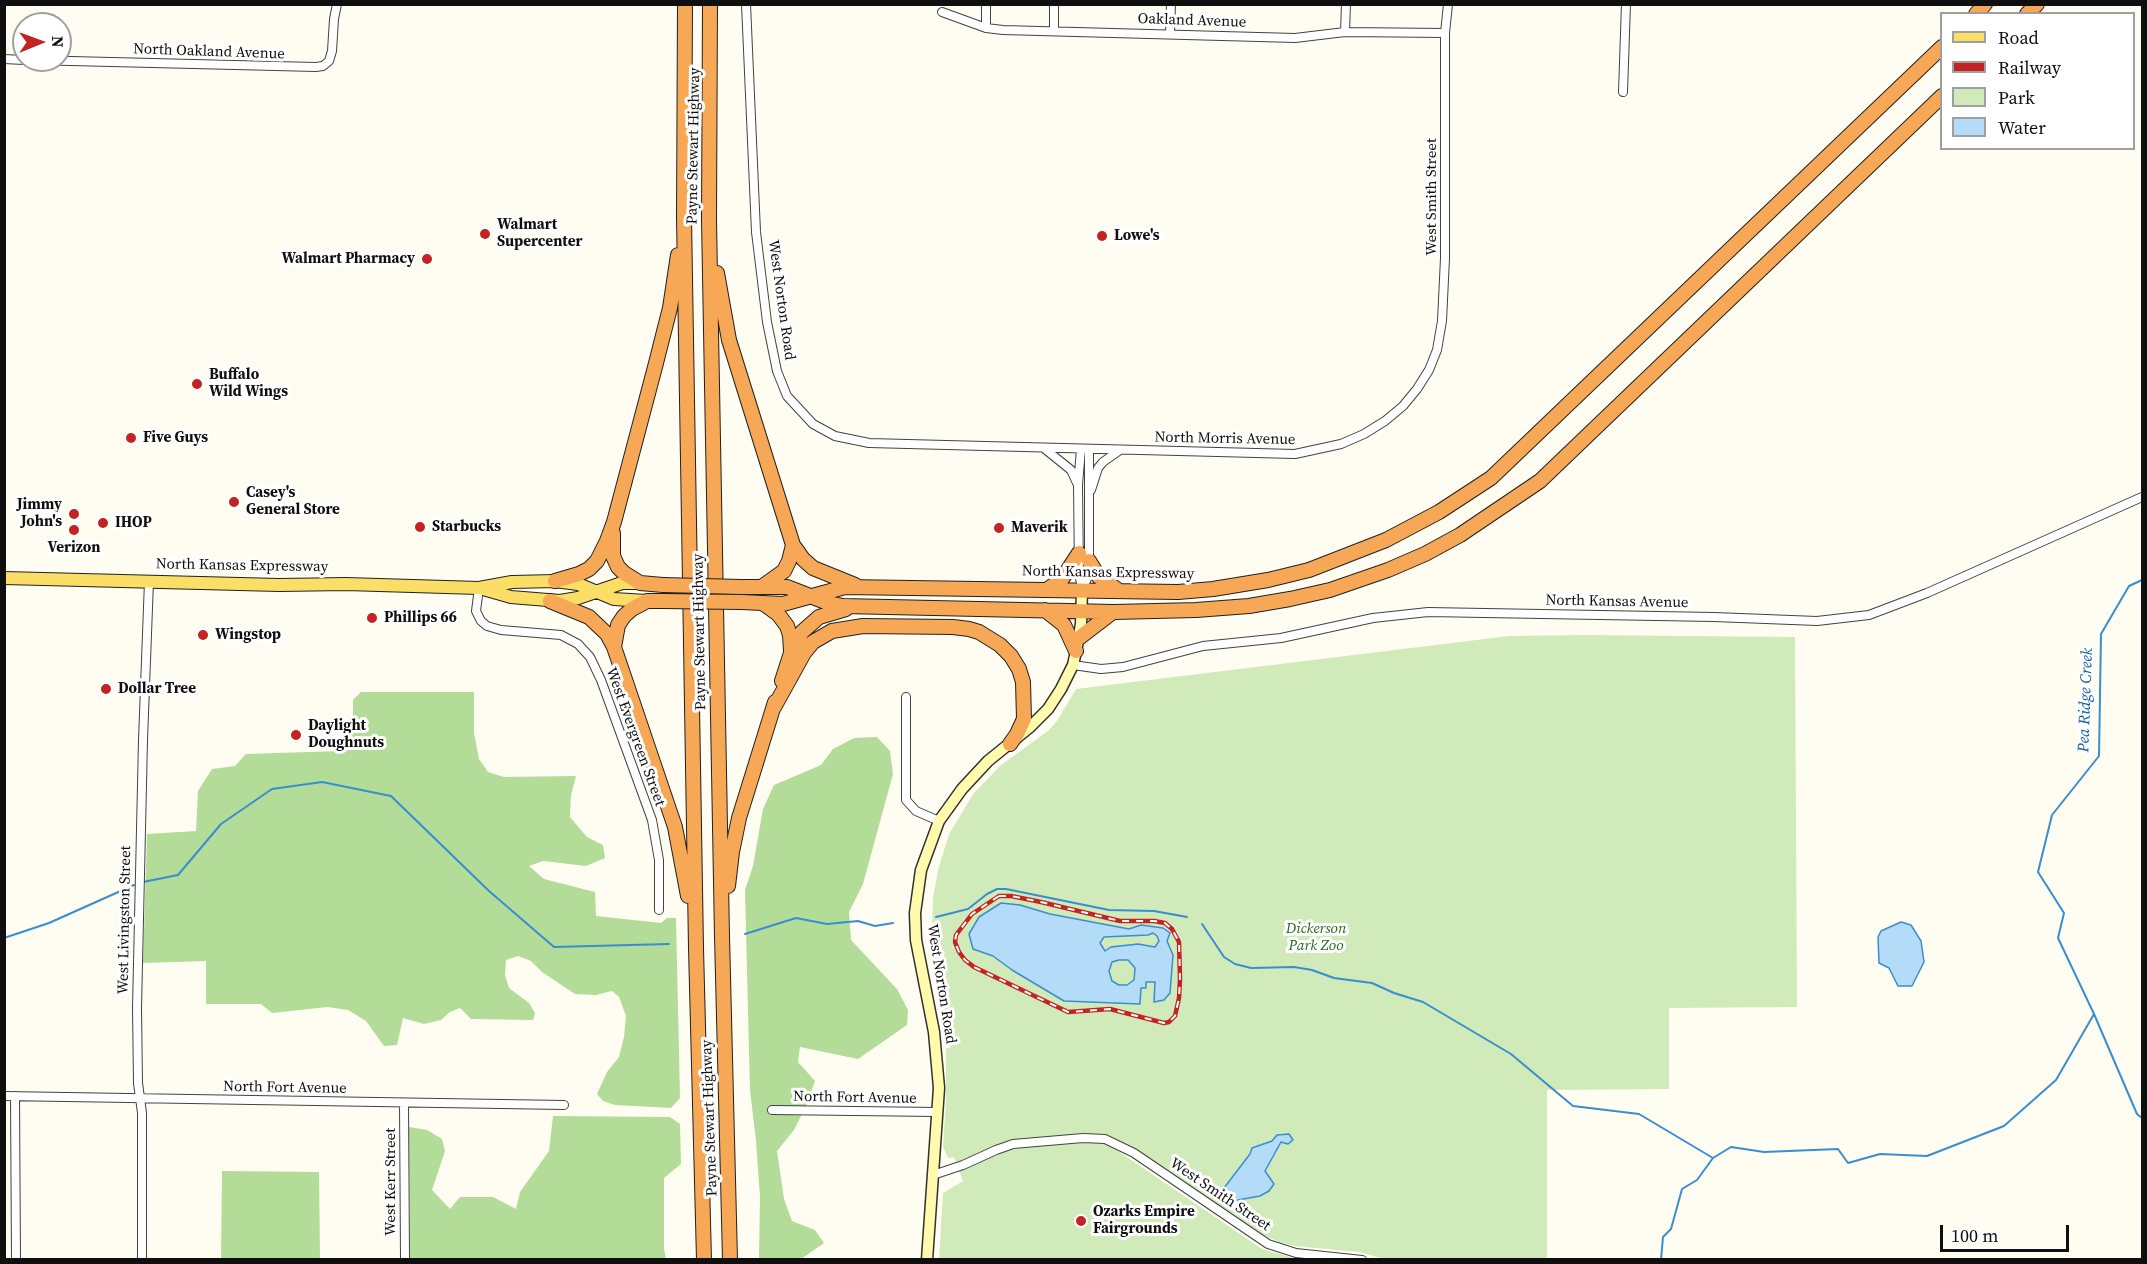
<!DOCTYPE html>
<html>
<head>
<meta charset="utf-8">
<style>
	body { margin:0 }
	#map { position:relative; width:2147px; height:1264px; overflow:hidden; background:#fffdf1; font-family:"Source Serif 4",serif }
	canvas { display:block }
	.frame { position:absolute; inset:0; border:6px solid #0f0f0f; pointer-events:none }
	.legend { position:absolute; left:1940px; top:12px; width:195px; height:138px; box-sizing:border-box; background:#fff; border:2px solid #9f9f9f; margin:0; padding:8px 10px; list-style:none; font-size:18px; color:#0f0f0f }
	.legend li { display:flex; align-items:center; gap:12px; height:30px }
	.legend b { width:30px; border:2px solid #9f9f9f }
	.north { position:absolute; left:12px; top:12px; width:60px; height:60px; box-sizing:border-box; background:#fff; border:2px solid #9f9f9f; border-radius:50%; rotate:89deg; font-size:16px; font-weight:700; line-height:24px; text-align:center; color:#0f0f0f }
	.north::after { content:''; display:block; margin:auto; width:21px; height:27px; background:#c32323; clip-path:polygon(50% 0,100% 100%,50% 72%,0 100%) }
	.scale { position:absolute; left:1940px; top:1225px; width:129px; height:27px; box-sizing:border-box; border:3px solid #0f0f0f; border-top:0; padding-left:8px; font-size:18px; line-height:21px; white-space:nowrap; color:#0f0f0f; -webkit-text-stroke:4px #fff; paint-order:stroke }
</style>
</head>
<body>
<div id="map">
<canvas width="2147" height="1264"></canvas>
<div class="frame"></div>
<ul class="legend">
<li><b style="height:8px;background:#fbde65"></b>Road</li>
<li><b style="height:8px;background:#c32323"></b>Railway</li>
<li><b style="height:16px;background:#d0ebb9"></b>Park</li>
<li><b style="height:16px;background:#b4dbf8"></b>Water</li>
</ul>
<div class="north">N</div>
<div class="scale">100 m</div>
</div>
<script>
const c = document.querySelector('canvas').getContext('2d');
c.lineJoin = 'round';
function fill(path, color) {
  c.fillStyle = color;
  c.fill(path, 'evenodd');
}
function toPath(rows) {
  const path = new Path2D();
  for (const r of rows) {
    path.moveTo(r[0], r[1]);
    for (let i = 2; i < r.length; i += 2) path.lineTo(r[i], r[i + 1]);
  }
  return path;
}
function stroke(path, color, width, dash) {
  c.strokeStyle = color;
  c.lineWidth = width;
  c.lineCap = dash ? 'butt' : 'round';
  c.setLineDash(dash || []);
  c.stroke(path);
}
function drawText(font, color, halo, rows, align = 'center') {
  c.font = font + ' "Source Serif 4",serif';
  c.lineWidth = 6;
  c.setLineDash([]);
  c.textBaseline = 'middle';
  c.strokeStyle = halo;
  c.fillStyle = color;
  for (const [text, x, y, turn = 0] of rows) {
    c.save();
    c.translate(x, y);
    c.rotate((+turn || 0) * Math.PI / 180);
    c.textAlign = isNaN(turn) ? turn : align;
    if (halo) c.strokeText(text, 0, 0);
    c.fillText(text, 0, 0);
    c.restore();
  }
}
const green = toPath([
	[1584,635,1795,637,1797,1007,1669,1008,1669,1089,1547,1090,1547,1259,1384,1259,1359,1252,1295,1246,1279,1242,1264,1235,1133,1149,1115,1149,1262,1249,1297,1259,939,1260,943,1193,963,1181,954,1157,948,1158,943,1147,946,1102,946,1048,950,1048,951,1044,932,939,933,898,938,870,949,834,974,793,1001,765,1048,731,1057,721,1076,689,1509,636]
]);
const forest = toPath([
	[361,692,474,692,474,733,479,759,488,772,504,777,576,776,571,795,570,817,587,837,603,845,605,858,586,866,543,861,529,866,544,879,595,892,596,916,661,923,667,918,676,918,680,1098,671,1108,615,1105,603,1101,597,1094,607,1072,619,1057,624,1037,626,1016,619,997,612,991,596,995,575,994,542,972,531,961,518,956,506,960,505,975,509,988,529,1003,535,1013,533,1020,471,1019,460,1008,450,1012,441,1020,424,1024,403,1018,397,1045,384,1046,366,1021,348,1010,327,1007,272,1013,261,1004,206,1004,206,961,143,963,147,834,196,831,198,791,212,769,235,766,246,754,340,751,353,732,353,700],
	[877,737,890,751,893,774,863,884,849,912,851,940,897,989,908,1010,907,1025,858,1059,800,1047,798,1062,815,1081,807,1104,794,1130,777,1151,784,1199,792,1221,815,1230,824,1243,801,1259,759,1259,760,1197,756,1141,750,1090,745,890,753,866,763,809,774,785,821,765,833,749,854,738],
	[553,1116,670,1117,680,1124,681,1164,664,1178,664,1248,666,1259,410,1259,409,1127,427,1130,442,1139,445,1151,432,1190,450,1209,460,1197,493,1197,516,1209,520,1192,549,1151],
	[222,1171,319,1172,320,1259,221,1259]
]);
const water = toPath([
	[1001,903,1020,905,1050,914,1129,929,1141,925,1163,928,1170,933,1167,941,1173,955,1170,993,1164,1000,1154,1002,1155,982,1146,982,1146,988,1141,988,1140,1004,1064,1001,1012,970,993,956,973,949,969,934,979,917,1001,903],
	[1153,933,1157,936,1159,941,1155,947,1138,944,1111,947,1105,951,1100,943,1104,937,1148,935,1153,933],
	[1119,960,1128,960,1135,968,1134,980,1127,985,1119,985,1112,981,1109,971,1112,962,1119,960],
	[1901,922,1911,925,1921,941,1924,962,1912,986,1898,986,1889,968,1879,963,1878,937,1881,931,1901,922],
	[1289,1134,1293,1140,1288,1144,1281,1142,1265,1171,1274,1184,1269,1191,1260,1196,1238,1200,1232,1205,1221,1192,1250,1154,1252,1148,1272,1141,1277,1135,1289,1134]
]);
const stream = toPath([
	[2142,580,2129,586,2101,634,2099,756,2052,815,2038,872,2064,913,2058,938,2094,1014,2137,1114,2142,1118],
	[143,882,178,875,221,824,272,789,322,782,391,796,489,891,554,947,669,944],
	[936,917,968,909,987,894,997,889,1006,889,1109,910,1154,911,1187,917],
	[1202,924,1224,957,1235,964,1251,968,1294,967,1312,970,1334,978,1372,983,1394,993,1423,1002,1511,1054,1573,1106,1639,1114,1713,1158,1731,1147,1764,1152,1838,1149,1848,1163,1880,1154,1927,1156,2004,1126,2056,1080,2094,1014],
	[745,934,796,918,827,924,858,921,875,926,893,923],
	[4,938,49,923,134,885],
	[1661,1260,1663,1237,1671,1229,1682,1189,1697,1180,1713,1158]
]);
const street = toPath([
	[746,4,756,232,767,322,777,371,787,396,813,424,835,436,869,443,1295,454,1341,444,1364,434,1385,421,1403,406,1417,389,1429,370,1437,350,1442,321,1445,258,1445,33,1448,4],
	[942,12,986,28,1003,30,1295,38,1345,32,1445,33],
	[986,28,986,4],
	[1054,31,1054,4],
	[1345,32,1346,4],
	[1170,33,1171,4],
	[4,59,24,60],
	[30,60,316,67,323,66,329,61,332,51,334,19,337,4],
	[1623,92,1626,4],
	[1045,449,1071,470,1077,483],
	[1081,449,1078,485,1079,574,1082,588],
	[1091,490,1098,468,1103,462,1120,450],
	[479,588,476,611,481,621,487,626,501,630,561,635,578,644,590,657,601,680,652,820,659,860,659,910],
	[1082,590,1089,574,1089,450],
	[1073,665,1101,669,1123,667,1203,646,1281,638,1373,618,1428,612,1714,617,1817,621,1869,615,1927,593,2142,497],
	[906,697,906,800,916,811,939,821],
	[4,1096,564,1105],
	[15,1096,16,1260],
	[404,1103,405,1260],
	[772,1110,937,1112],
	[933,1175,963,1165,996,1150,1013,1144,1083,1138,1105,1139,1134,1153,1268,1244,1296,1253,1362,1260],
	[142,1260,142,1113,138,1083,137,1008,143,740,149,581]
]);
const secondary = toPath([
	[927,1260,939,1088,934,1032,916,940,915,913,921,870,939,821,962,789,988,761,1030,727,1048,709,1061,689,1073,665,1076,651,1081,624,1082,590]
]);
const primary = toPath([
	[4,578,279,585,346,584,479,588,512,582,555,581,578,584,614,599,646,601],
	[483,589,511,597,560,601,578,598,622,583,640,583]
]);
const highway = toPath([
	[685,4,684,217,696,948,704,1260],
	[710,4,709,220,722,936,730,1260],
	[1976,14,1985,4],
	[2027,14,2037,4],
	[717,273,729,340,793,545,803,559,813,568,855,585],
	[613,533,613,556,618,567,624,573,640,583,663,585],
	[1089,561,1099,577,1118,590],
	[555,581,579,574,589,569,597,561,607,541,614,522,655,367,670,308,678,255],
	[763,586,784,571,789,561,793,545],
	[742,587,787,587,828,603,843,606,1114,612,1196,610,1249,606,1290,599,1330,590,1388,570,1425,554,1460,535,1540,481,1942,96],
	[1048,589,1062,579,1079,553],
	[550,601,589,617,607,634,614,647,675,827,688,896],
	[742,602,783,604,845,587,1178,592,1213,589,1268,580,1309,570,1386,540,1439,512,1491,478,1942,47],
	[764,604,778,614,787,626,790,635,791,651],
	[1045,610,1064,625,1076,651],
	[1079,638,1113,612],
	[614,647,618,625,624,616,632,609,647,601,662,601],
	[782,681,791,653,802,632,819,617,846,609],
	[773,709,804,653,813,642,832,631,863,626,953,627,969,629,979,632,1000,645,1011,656,1019,669,1023,682,1024,719,1017,734,1010,744],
	[728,886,732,852,739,818,775,702]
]);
const rail = toPath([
	[999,896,1011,896,1041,902,1120,921,1154,921,1165,923,1172,929,1179,942,1180,979,1179,998,1175,1016,1169,1022,1164,1023,1110,1009,1068,1012,974,967,965,960,959,952,955,942,956,935,972,914,999,896]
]);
const highwayBridge = toPath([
	[663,585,742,587],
	[662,601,742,602]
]);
const markers = [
	[485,234,6,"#c32323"],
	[1102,236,6,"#c32323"],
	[427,259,6,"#c32323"],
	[197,384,6,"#c32323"],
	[131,438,6,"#c32323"],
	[234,502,6,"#c32323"],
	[74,514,6,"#c32323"],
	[103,523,6,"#c32323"],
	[420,527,6,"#c32323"],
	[999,528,6,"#c32323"],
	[74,530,6,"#c32323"],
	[372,618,6,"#c32323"],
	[203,635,6,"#c32323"],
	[106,689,6,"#c32323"],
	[296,735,6,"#c32323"],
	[1081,1221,6,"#c32323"]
];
const streetNames = [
	["Oakland Avenue",1192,21,2],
	["North Oakland Avenue",209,52,2],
	["Payne Stewart Highway",694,146,-89],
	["West Smith Street",1432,197,-90],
	["West Norton Road",781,300,82],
	["North Morris Avenue",1225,439,1],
	["North Kansas Expressway",242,566,1],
	["North Kansas Expressway",1108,573,1],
	["North Kansas Avenue",1617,602,1],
	["Payne Stewart Highway",700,632,-91],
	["West Evergreen Street",635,737,70],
	["West Livingston Street",125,920,-89],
	["West Norton Road",941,984,81],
	["North Fort Avenue",285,1088,1],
	["North Fort Avenue",855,1098,1],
	["Payne Stewart Highway",710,1118,-92],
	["West Kerr Street",391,1182,-90],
	["West Smith Street",1220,1195,34]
];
const poiNames = [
	["Walmart",497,225],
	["Supercenter",497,242],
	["Lowe's",1114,236],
	["Walmart Pharmacy",415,259,"right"],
	["Buffalo",209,375],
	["Wild Wings",209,392],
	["Five Guys",143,438],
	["Casey's",246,493],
	["General Store",246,510],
	["Jimmy",62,505,"right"],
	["John's",62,522,"right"],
	["IHOP",115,523],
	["Starbucks",432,527],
	["Maverik",1011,528],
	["Verizon",74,548,"center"],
	["Phillips 66",384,618],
	["Wingstop",215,635],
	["Dollar Tree",118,689],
	["Daylight",308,726],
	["Doughnuts",308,743],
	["Ozarks Empire",1093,1212],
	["Fairgrounds",1093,1229]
];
const parkNames = [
	["Dickerson",1316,929],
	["Park Zoo",1316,946]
];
const waterNames = [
	["Pea Ridge Creek",2086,700,-88]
];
fill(green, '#d0ebb9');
fill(forest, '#b3dc98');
fill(water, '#b4dbf8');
stroke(water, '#398dd1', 1.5);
stroke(stream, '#398dd1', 2);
stroke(street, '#424242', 10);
stroke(secondary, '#313131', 13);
stroke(primary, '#202020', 14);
stroke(highway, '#202020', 16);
stroke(street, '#fff', 8);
stroke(secondary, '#fffaac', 10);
stroke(primary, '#fbde65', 12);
stroke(highway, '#f7a857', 14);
stroke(rail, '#c32323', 4.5);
stroke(rail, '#fff', 2, [7]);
stroke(highwayBridge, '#202020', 16, []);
stroke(highwayBridge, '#f7a857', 14);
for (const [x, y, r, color] of markers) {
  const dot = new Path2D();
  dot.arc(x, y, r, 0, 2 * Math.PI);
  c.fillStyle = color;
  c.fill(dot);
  stroke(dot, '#fff', 2);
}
drawText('15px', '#0f0f0f', '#fff', streetNames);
drawText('bold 15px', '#0f0f0f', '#fff', poiNames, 'left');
drawText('italic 15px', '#29691d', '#fff', parkNames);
drawText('italic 16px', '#145ea5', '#fff', waterNames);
</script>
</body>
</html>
